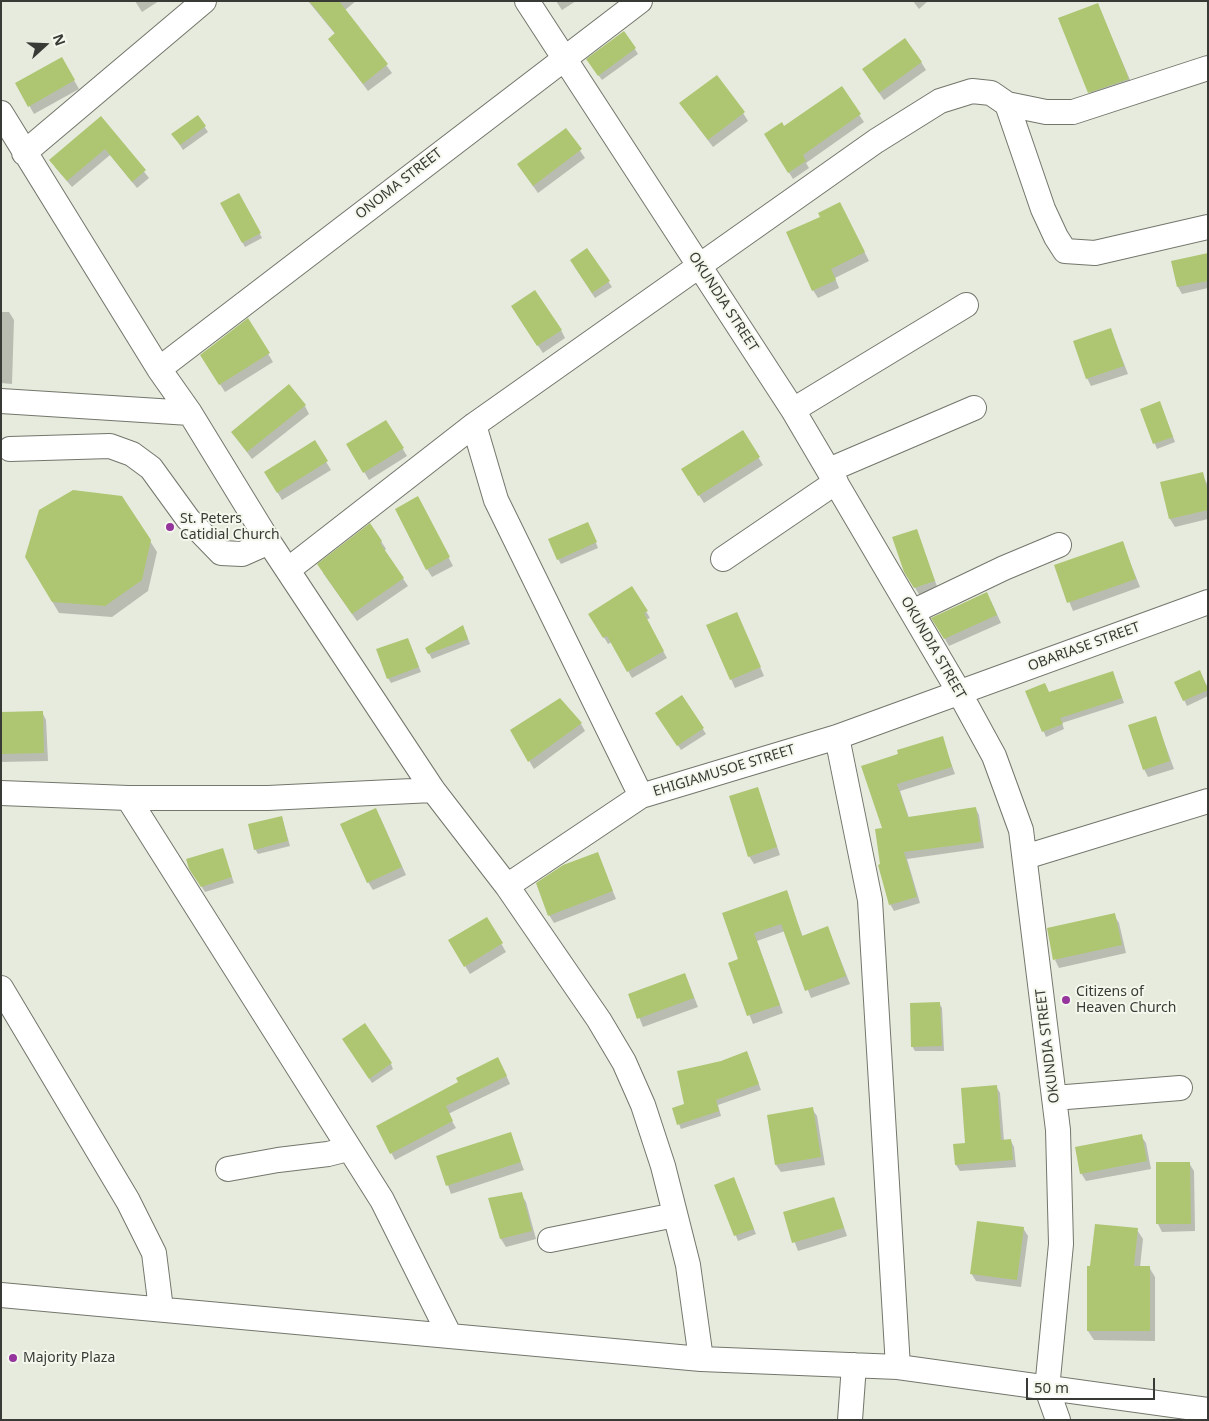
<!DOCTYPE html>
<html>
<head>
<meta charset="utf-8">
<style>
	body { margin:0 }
	#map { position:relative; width:1209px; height:1421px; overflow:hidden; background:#e7ebde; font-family:"Noto Sans",sans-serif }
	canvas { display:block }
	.frame { position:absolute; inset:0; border:2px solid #383a35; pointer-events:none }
	.north { position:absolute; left:20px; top:20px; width:50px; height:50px; -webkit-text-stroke:4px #f4f8ec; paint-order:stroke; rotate:70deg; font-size:14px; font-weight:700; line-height:20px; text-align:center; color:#383a35 }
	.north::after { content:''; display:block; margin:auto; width:18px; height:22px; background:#383a35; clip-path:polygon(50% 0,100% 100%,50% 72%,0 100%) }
	.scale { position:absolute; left:1026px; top:1378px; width:129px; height:22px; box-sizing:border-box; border:2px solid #383a35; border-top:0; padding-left:6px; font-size:15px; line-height:18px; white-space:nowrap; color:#383a35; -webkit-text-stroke:4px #f4f8ec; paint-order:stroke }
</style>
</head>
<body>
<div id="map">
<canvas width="1209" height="1421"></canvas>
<div class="frame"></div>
<div class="north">N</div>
<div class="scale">50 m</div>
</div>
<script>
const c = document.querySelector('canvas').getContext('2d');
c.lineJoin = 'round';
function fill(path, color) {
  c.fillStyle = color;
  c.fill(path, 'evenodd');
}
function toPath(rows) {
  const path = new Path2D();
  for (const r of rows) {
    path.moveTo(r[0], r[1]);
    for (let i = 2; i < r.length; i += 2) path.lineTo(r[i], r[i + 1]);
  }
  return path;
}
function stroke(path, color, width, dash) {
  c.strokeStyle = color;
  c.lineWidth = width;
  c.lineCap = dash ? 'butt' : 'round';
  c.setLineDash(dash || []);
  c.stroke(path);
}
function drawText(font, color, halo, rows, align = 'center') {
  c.font = font + ' "Noto Sans",sans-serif';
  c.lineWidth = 4;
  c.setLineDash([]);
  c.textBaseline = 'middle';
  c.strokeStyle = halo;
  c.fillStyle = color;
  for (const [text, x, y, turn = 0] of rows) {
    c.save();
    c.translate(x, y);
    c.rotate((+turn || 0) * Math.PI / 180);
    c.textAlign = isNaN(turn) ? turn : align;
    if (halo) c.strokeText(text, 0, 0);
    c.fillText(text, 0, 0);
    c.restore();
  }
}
const shadow = toPath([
	[135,1,159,1,142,12],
	[308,1,356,1,345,10,392,73,368,91,335,47,336,35],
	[556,1,576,1,562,10],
	[913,1,928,1,919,9],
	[1098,5,1133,87,1094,100,1090,92],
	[624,32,638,54,602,80,591,65],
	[62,59,79,89,34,114,17,84],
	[921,62,926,70,884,100,868,77],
	[841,88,864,122,806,163,809,168,793,179,765,134,784,128],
	[686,111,743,113,748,121,713,147],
	[198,117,208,132,183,150,176,139],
	[101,118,149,178,137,188,110,155,72,187,55,167],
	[566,130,585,158,538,193,518,165],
	[239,195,262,238,245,247,222,204],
	[844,211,869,261,835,278,839,288,818,298,813,290,822,218],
	[587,250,612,287,595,298,574,266],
	[1208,254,1208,288,1182,294,1178,287,1173,262],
	[1,312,9,312,14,320,12,384,1,383],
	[517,315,561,330,565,338,543,353],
	[248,320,273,362,225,392,206,363],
	[1111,330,1128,374,1091,386,1087,378],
	[1160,403,1175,442,1157,449,1141,409],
	[305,406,309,414,252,459,232,432],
	[386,421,407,456,369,480,348,445],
	[743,432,763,465,704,503,687,477],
	[314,442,331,470,282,500,266,473],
	[1202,473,1208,486,1208,519,1175,527,1170,519,1162,483],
	[422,506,453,566,432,577,427,569],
	[590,528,598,548,561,564,558,559],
	[916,530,938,589,920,596,905,571],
	[150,541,157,552,148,591,112,617,59,613,26,557],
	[381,541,386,549,384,551,408,586,357,621,323,573],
	[1122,542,1140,587,1073,611,1055,566],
	[632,588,650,618,646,620,667,658,632,678,612,642,608,644,590,614],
	[991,601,1001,623,949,646,933,619],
	[737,613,764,676,735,688,708,626],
	[465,631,470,644,432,659,426,648],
	[410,644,421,672,391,683,388,678],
	[1113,673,1124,703,1062,723,1064,729,1046,737,1027,692,1045,684,1049,693],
	[1202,676,1208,688,1208,696,1187,706,1176,683],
	[682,697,706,734,681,750,660,718],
	[42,712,46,720,48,761,1,762,1,713],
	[1155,717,1174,769,1148,777,1144,769],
	[581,724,585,731,534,769,511,730],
	[942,738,955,774,900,791,909,818,976,809,979,815,984,848,907,859,920,903,894,911,890,904,881,865,884,829,863,767],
	[758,789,780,855,754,864,749,856],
	[282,817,290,846,258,854,255,849],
	[380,817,406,875,373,890,368,882],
	[222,849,234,883,205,892,190,868],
	[597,853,616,899,554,923,549,915],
	[786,892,803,937,828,928,850,984,811,998,785,931,757,941,783,1013,753,1024,729,963,740,960,723,914],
	[1114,915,1119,923,1126,953,1059,968,1055,960],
	[487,919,506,952,470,974,450,941],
	[685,974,698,1007,643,1027,630,995],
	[939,1003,942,1008,944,1051,915,1051,912,1046],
	[347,1044,391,1064,393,1069,372,1083],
	[747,1053,761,1090,718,1105,721,1116,681,1129,679,1124,686,1105,722,1062],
	[502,1066,510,1084,448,1114,456,1128,395,1160,377,1126],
	[996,1086,1000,1093,1004,1141,1011,1141,1014,1147,1016,1167,960,1171,956,1165],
	[812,1109,817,1116,825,1165,781,1172,776,1165],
	[510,1134,524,1170,451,1194,438,1157],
	[1141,1136,1146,1143,1151,1169,1086,1181,1081,1173],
	[1189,1163,1194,1171,1195,1231,1162,1232,1158,1224],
	[736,1184,756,1234,738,1241,716,1186],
	[521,1194,526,1202,536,1239,506,1247,501,1239,489,1199],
	[834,1198,847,1236,798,1251,784,1213],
	[1023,1228,1028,1236,1021,1287,976,1281,971,1273],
	[1137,1230,1143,1239,1140,1267,1149,1267,1155,1277,1155,1341,1094,1340,1088,1331,1091,1267]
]);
const building = toPath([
	[309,1,339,1,388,64,363,84,328,39,335,33],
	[1098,3,1129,79,1088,93,1058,18],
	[624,31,636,48,598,76,586,59],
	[905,38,922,62,879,93,862,69],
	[62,57,75,80,28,107,15,83],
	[717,75,745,112,708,140,679,103],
	[842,86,861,114,803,155,806,161,788,173,764,134,782,122,784,126],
	[198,115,206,126,180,145,171,134],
	[101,116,146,170,132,182,105,149,67,181,49,160],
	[566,128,582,149,533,186,517,164],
	[239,193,261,233,242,243,220,203],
	[840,202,865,252,831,269,836,280,812,291,786,232,820,217,818,213],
	[587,248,610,281,592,293,570,260],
	[1208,253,1208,281,1177,287,1171,261],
	[535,290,562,330,537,346,511,306],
	[248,318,270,353,219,385,200,355],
	[1111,328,1124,366,1086,379,1073,341],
	[289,384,306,405,247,452,231,432],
	[1160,401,1173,437,1153,444,1140,409],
	[386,420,404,448,363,473,346,444],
	[743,430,760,457,698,496,681,469],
	[315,440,328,461,277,493,264,472],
	[1203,472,1208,493,1208,510,1169,519,1160,482],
	[73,490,122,496,151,540,142,580,105,606,52,602,25,557,39,510],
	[418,496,450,557,426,570,395,509],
	[588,522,597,542,557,560,548,539],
	[370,523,382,541,380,543,404,578,352,614,317,564],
	[917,529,935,581,914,588,904,572,892,537],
	[1123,541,1136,579,1067,603,1054,565],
	[632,586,648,611,644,613,664,651,627,672,607,636,603,638,588,614],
	[987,592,997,615,944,639,931,618],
	[737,612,761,667,730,680,706,625],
	[463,625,468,639,428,654,425,648],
	[408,638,419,667,387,679,376,649],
	[1200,670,1208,690,1183,701,1174,682],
	[1113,671,1122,698,1060,718,1063,724,1042,732,1025,691,1045,683,1049,692],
	[682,695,704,728,677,746,655,713],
	[560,698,582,723,528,762,510,730],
	[43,711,44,753,1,754,1,712],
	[1156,716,1170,761,1143,770,1128,725],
	[943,736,952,767,897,784,908,817,976,807,981,842,904,852,917,897,889,905,878,865,880,864,875,829,882,828,861,766,898,754,897,750],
	[758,787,777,847,748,857,729,796],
	[376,808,402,867,367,883,340,824],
	[282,816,288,841,254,850,248,824],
	[223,848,232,877,201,887,189,869,186,859],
	[598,852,613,891,548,916,536,883,563,865],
	[787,890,802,936,828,926,846,976,805,991,781,924,754,933,780,1005,747,1016,728,963,738,959,722,913],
	[1115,913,1122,945,1053,960,1047,928],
	[487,917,503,943,464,967,448,940],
	[685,973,694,998,637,1019,628,994],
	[940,1002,942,1046,911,1047,910,1003],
	[365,1023,392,1063,369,1079,342,1039],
	[747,1051,759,1084,716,1100,719,1111,677,1125,672,1108,684,1104,677,1071,721,1061],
	[498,1057,507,1076,446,1106,453,1121,390,1154,376,1126,458,1082,456,1078],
	[997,1085,1001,1140,1011,1139,1013,1160,955,1165,953,1144,965,1143,961,1088],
	[813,1107,821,1157,775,1165,767,1115],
	[511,1132,521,1162,446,1186,436,1156],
	[1142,1134,1147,1161,1080,1174,1075,1147],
	[1156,1162,1190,1162,1191,1224,1156,1224],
	[734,1177,754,1229,734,1236,714,1185],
	[522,1192,532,1231,500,1239,488,1198],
	[834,1197,844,1228,792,1243,783,1212],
	[977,1221,1024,1227,1017,1280,970,1274],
	[1095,1224,1138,1228,1134,1266,1150,1266,1150,1331,1087,1331,1087,1266,1090,1266]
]);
const minor = toPath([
	[527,1,793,410,959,692,994,756,1021,830,1058,1130,1061,1244,1047,1389,1058,1420],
	[1007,104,1043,209,1056,237,1065,251,1095,253,1208,227],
	[1,113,159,369,190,413,269,542,433,790,507,886,599,1020,624,1062,643,1105,663,1166,688,1265,701,1359],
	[24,153,204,1],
	[159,369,640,1],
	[1,401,190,413],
	[793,410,966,305],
	[474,425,496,500,641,796],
	[10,449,110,446,132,454,151,468,188,519,221,553,242,554,269,542],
	[829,470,974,408],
	[723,559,836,482],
	[289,569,474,425,876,141,940,101,972,91,991,93,1007,104,1046,112,1073,112,1208,68],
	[912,612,1004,568,1059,545],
	[837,737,870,900,898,1367],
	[1,793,128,798,268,798,433,790],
	[128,798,382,1200,449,1334],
	[1025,857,1208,801],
	[507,886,641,796,837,737,1208,602],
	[1,988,128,1201,154,1253,161,1309],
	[1054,1098,1180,1088],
	[228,1169,278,1160,328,1154,348,1149],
	[550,1240,675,1215],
	[1,1295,701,1359,898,1367,1208,1410],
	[850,1420,854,1365]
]);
const markers = [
	[170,527,5,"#95349c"],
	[1066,1000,5,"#95349c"],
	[13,1358,5,"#95349c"]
];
const streetNames = [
	["ONOMA STREET",399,184,-38],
	["OKUNDIA STREET",723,302,57],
	["OBARIASE STREET",1084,647,-20],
	["OKUNDIA STREET",933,648,60],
	["EHIGIAMUSOE STREET",724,771,-17],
	["OKUNDIA STREET",1048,1046,-97]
];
const poiNames = [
	["St. Peters",180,519],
	["Catidial Church",180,535],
	["Citizens of",1076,992],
	["Heaven Church",1076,1008],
	["Majority Plaza",23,1358]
];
fill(shadow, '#0003');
fill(building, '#aec671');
stroke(minor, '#72766b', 26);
stroke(minor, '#fff', 24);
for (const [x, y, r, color] of markers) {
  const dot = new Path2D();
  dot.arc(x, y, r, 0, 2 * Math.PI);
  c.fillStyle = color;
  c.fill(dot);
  stroke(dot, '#f4f8ec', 2);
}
drawText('14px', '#383a35', '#f4f8ec', streetNames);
drawText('14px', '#383a35', '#f4f8ec', poiNames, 'left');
</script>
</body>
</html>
